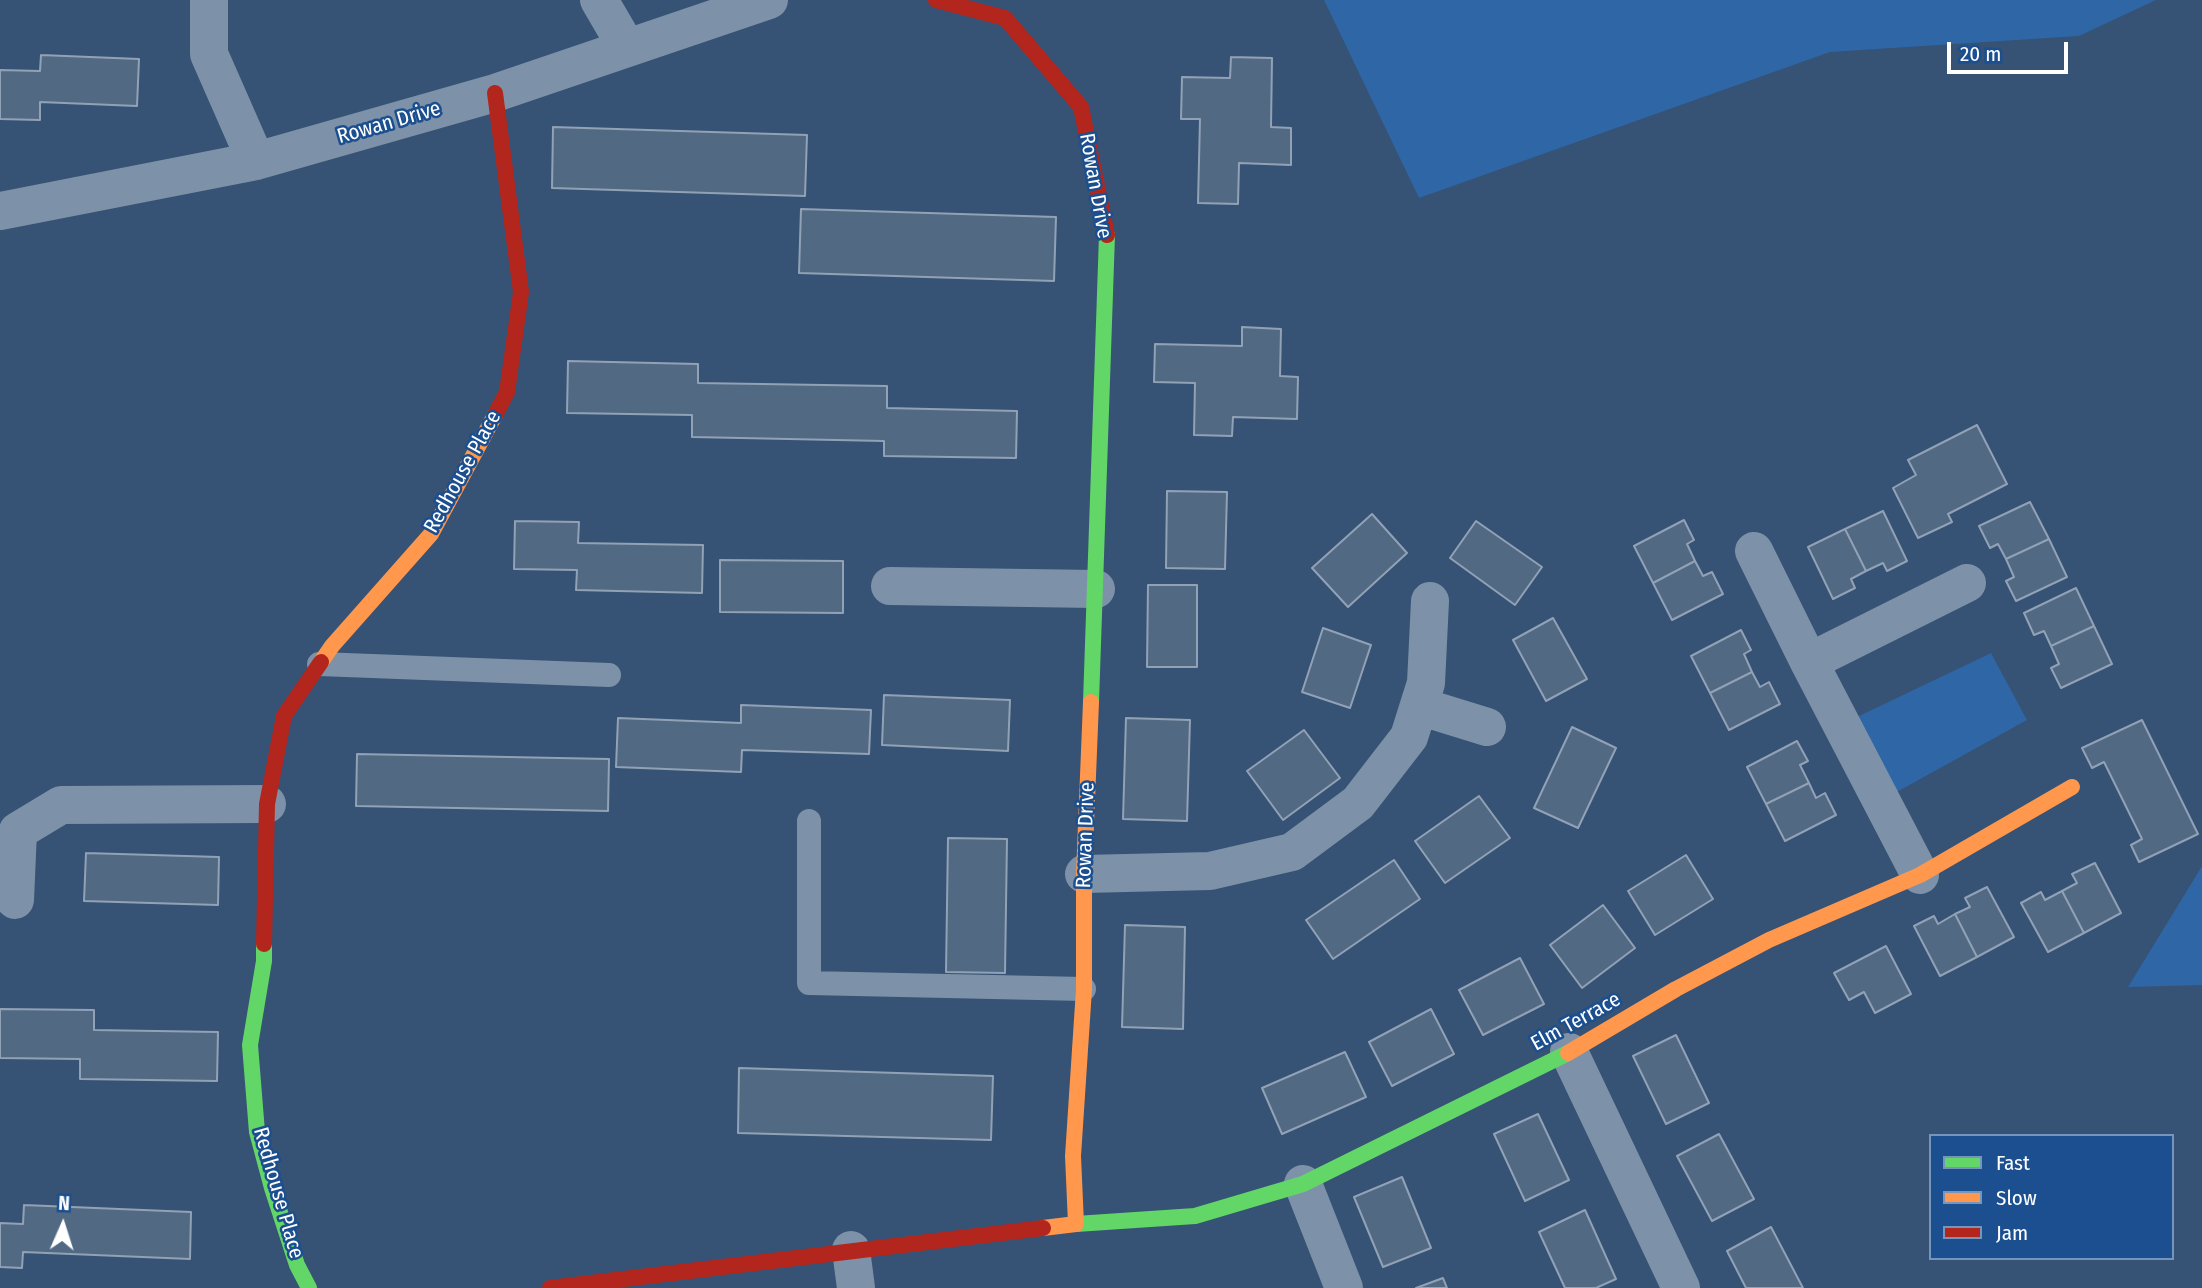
<!DOCTYPE html>
<html>
<head>
<meta charset="utf-8">
<style>
	body { margin:0 }
	#map { position:relative; width:2202px; height:1288px; overflow:hidden; background:#365274; font-family:"Fira Sans Condensed",sans-serif }
	canvas { display:block }
	.legend { position:absolute; left:1929px; top:1134px; width:245px; height:126px; box-sizing:border-box; background:#1b4f8f; border:2px solid #7695bc; margin:0; padding:9px 12px; list-style:none; font-size:21px; color:#fff }
	.legend li { display:flex; align-items:center; gap:14px; height:35px }
	.legend b { width:35px; border:2px solid #7695bc }
	.north { position:absolute; left:28px; top:1190px; width:70px; height:70px; -webkit-text-stroke:5px #1b4f8f; paint-order:stroke; rotate:3deg; font-size:19px; font-weight:700; line-height:28px; text-align:center; color:#fff }
	.north::after { content:''; display:block; margin:auto; width:24px; height:32px; background:#fff; clip-path:polygon(50% 0,100% 100%,50% 72%,0 100%) }
	.scale { position:absolute; left:1947px; top:42px; width:121px; height:32px; box-sizing:border-box; border:4px solid #fff; border-top:0; padding-left:9px; font-size:21px; line-height:24px; white-space:nowrap; color:#fff; -webkit-text-stroke:5px #1b4f8f; paint-order:stroke }
</style>
</head>
<body>
<div id="map">
<canvas width="2202" height="1288"></canvas>
<ul class="legend">
<li><b style="height:9px;background:#63d668"></b>Fast</li>
<li><b style="height:9px;background:#ff974d"></b>Slow</li>
<li><b style="height:9px;background:#b3261e"></b>Jam</li>
</ul>
<div class="north">N</div>
<div class="scale">20 m</div>
</div>
<script>
const c = document.querySelector('canvas').getContext('2d');
c.lineJoin = 'round';
function fill(path, color) {
  c.fillStyle = color;
  c.fill(path, 'evenodd');
}
function toPath(rows) {
  const path = new Path2D();
  for (const r of rows) {
    path.moveTo(r[0], r[1]);
    for (let i = 2; i < r.length; i += 2) path.lineTo(r[i], r[i + 1]);
  }
  return path;
}
function stroke(path, color, width, dash) {
  c.strokeStyle = color;
  c.lineWidth = width;
  c.lineCap = dash ? 'butt' : 'round';
  c.setLineDash(dash || []);
  c.stroke(path);
}
function drawText(font, color, halo, rows, align = 'center') {
  c.font = font + ' "Fira Sans Condensed",sans-serif';
  c.lineWidth = 5;
  c.setLineDash([]);
  c.textBaseline = 'middle';
  c.strokeStyle = halo;
  c.fillStyle = color;
  for (const [text, x, y, turn = 0] of rows) {
    c.save();
    c.translate(x, y);
    c.rotate((+turn || 0) * Math.PI / 180);
    c.textAlign = isNaN(turn) ? turn : align;
    if (halo) c.strokeText(text, 0, 0);
    c.fillText(text, 0, 0);
    c.restore();
  }
}
const green = toPath([
	[1324,0,2156,0,2079,36,1830,52,1419,198],
	[1991,653,2027,720,1895,793,1857,717],
	[2202,866,2202,985,2128,987]
]);
const building = toPath([
	[41,55,139,59,137,106,40,102,40,120,0,119,0,70,40,71,41,55],
	[1231,57,1272,58,1271,127,1291,128,1291,165,1239,163,1238,204,1198,203,1200,119,1181,119,1182,77,1230,78,1231,57],
	[553,127,807,135,805,196,552,188,553,127],
	[801,209,1056,217,1054,281,799,273,801,209],
	[1242,327,1281,329,1280,376,1298,377,1297,419,1233,417,1232,436,1194,435,1195,383,1154,382,1155,344,1242,346,1242,327],
	[568,361,698,364,698,383,887,386,887,408,1017,411,1016,458,884,456,884,441,692,437,692,415,567,413,568,361],
	[1977,425,2007,484,1948,514,1952,522,1918,538,1893,488,1916,475,1908,460,1977,425],
	[1167,491,1227,492,1225,569,1166,568,1167,491],
	[2030,502,2049,539,2006,559,1998,544,1990,548,1979,526,2030,502],
	[1883,511,1907,561,1887,571,1883,563,1866,571,1845,529,1883,511],
	[1372,514,1407,553,1348,607,1312,568,1372,514],
	[1684,520,1694,540,1687,544,1695,561,1653,583,1634,546,1684,520],
	[515,521,579,522,578,543,703,545,702,593,576,590,577,570,514,569,515,521],
	[1476,521,1542,567,1515,605,1450,558,1476,521],
	[1845,529,1866,571,1851,579,1855,588,1833,599,1808,547,1845,529],
	[2049,539,2067,577,2016,601,2006,581,2014,577,2006,559,2049,539],
	[720,560,843,561,843,613,720,612,720,560],
	[1695,561,1703,576,1712,572,1723,594,1672,620,1653,583,1695,561],
	[1148,585,1197,585,1197,667,1147,667,1148,585],
	[2076,588,2094,626,2051,646,2044,631,2034,635,2024,613,2076,588],
	[1553,618,1587,679,1546,701,1513,640,1553,618],
	[2094,626,2112,664,2061,688,2051,668,2059,664,2051,646,2094,626],
	[1323,628,1371,645,1350,708,1302,692,1323,628],
	[1741,630,1751,650,1744,654,1752,672,1710,693,1691,656,1741,630],
	[1752,672,1760,687,1769,682,1780,704,1729,730,1710,693,1752,672],
	[884,695,1010,700,1008,751,882,745,884,695],
	[741,705,871,710,869,754,742,750,741,772,616,767,618,718,741,723,741,705],
	[1126,718,1190,720,1187,821,1123,819,1126,718],
	[2142,720,2198,834,2139,862,2131,845,2142,839,2104,762,2092,768,2082,748,2142,720],
	[1572,727,1616,748,1578,828,1534,808,1572,727],
	[1304,730,1340,778,1283,820,1247,771,1304,730],
	[1797,741,1808,761,1800,765,1809,783,1766,804,1747,767,1797,741],
	[357,754,609,759,608,811,356,806,357,754],
	[1809,783,1816,798,1825,793,1836,815,1785,841,1766,804,1809,783],
	[1479,796,1510,838,1445,883,1415,841,1479,796],
	[948,838,1007,839,1005,973,946,972,948,838],
	[86,853,219,857,218,905,84,901,86,853],
	[1686,855,1713,899,1655,935,1628,891,1686,855],
	[1394,860,1420,899,1333,959,1306,920,1394,860],
	[2095,863,2121,913,2084,933,2062,891,2077,883,2072,874,2095,863],
	[1987,887,2014,937,1977,957,1955,914,1970,907,1965,898,1987,887],
	[2062,891,2084,933,2048,952,2021,903,2041,892,2045,900,2062,891],
	[1603,905,1635,948,1582,988,1550,945,1603,905],
	[1955,914,1977,957,1940,976,1914,926,1934,916,1938,924,1955,914],
	[1125,925,1185,927,1183,1029,1122,1027,1125,925],
	[1886,946,1911,994,1875,1013,1864,992,1849,1000,1834,973,1886,946],
	[1520,958,1544,1004,1483,1035,1459,990,1520,958],
	[0,1009,94,1010,94,1030,218,1032,217,1081,80,1079,80,1059,0,1058,0,1009],
	[1431,1009,1454,1054,1392,1086,1369,1042,1431,1009],
	[1676,1035,1709,1103,1666,1124,1633,1056,1676,1035],
	[1345,1052,1366,1097,1282,1134,1262,1088,1345,1052],
	[739,1068,993,1076,991,1140,738,1133,739,1068],
	[1538,1114,1569,1180,1525,1201,1494,1134,1538,1114],
	[1719,1134,1754,1199,1712,1221,1677,1156,1719,1134],
	[1402,1177,1431,1248,1383,1267,1354,1197,1402,1177],
	[24,1205,191,1212,190,1259,23,1252,22,1268,0,1267,0,1223,23,1224,24,1205],
	[1585,1210,1616,1279,1596,1288,1565,1288,1539,1232,1585,1210],
	[1771,1227,1803,1288,1746,1288,1727,1251,1771,1227],
	[1443,1278,1447,1288,1416,1288,1443,1278]
]);
const lane = toPath([
	[319,664,609,675],
	[809,821,809,983,1084,989]
]);
const street = toPath([
	[209,0,209,54,256,161],
	[599,0,627,48],
	[0,211,256,161,495,93,769,0],
	[1754,551,1809,662,1920,875],
	[890,586,1096,589],
	[1809,662,1967,583],
	[1419,706,1487,727],
	[1084,874,1210,871,1292,852,1358,803,1409,737,1426,683,1430,601],
	[15,900,18,831,61,805,267,804],
	[1569,1052,1681,1288],
	[1303,1184,1344,1288],
	[851,1250,856,1288]
]);
const fast = toPath([
	[1091,702,1107,235],
	[264,944,264,961,250,1045,257,1132,272,1188,297,1265,309,1288],
	[1076,1224,1195,1216,1303,1184,1568,1053]
]);
const slow = toPath([
	[321,662,332,646,431,534,495,415],
	[1568,1053,1676,989,1769,940,1920,875,2072,787],
	[1043,1228,1076,1224,1073,1156,1084,989,1084,874,1091,702]
]);
const jam = toPath([
	[936,0,1005,18,1081,107,1107,235],
	[495,415,507,392,521,292,495,93],
	[264,944,267,804,284,716,321,662],
	[550,1288,1043,1228]
]);
const streetNames = [
	["Rowan Drive",389,123,-16],
	["Rowan Drive",1095,186,80],
	["Redhouse Place",463,472,-61],
	["Rowan Drive",1086,835,-88],
	["Elm Terrace",1576,1022,-29],
	["Redhouse Place",278,1193,74]
];
fill(green, '#2f66a5');
fill(building, '#526984');
stroke(building, '#92a2b6', 2);
stroke(lane, '#7d92a8', 24);
stroke(street, '#7d92a8', 38);
stroke(fast, '#63d668', 16);
stroke(slow, '#ff974d', 16);
stroke(jam, '#b3261e', 16);
drawText('21px', '#fff', '#1b4f8f', streetNames);
</script>
</body>
</html>
